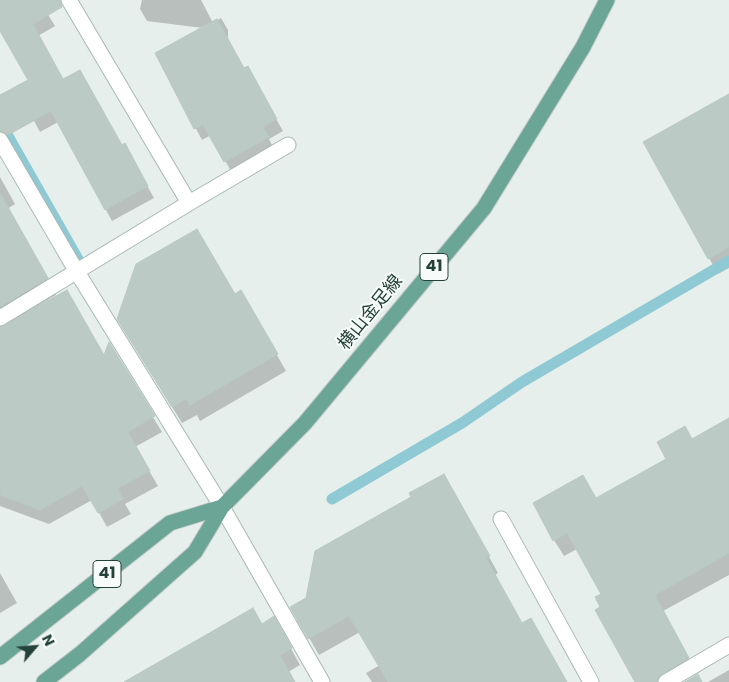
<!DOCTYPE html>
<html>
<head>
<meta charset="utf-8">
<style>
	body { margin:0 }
	#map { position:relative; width:729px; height:682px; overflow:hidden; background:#e6efeb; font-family:Poppins,sans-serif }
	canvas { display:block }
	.north { position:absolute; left:10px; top:622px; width:50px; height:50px; -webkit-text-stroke:4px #f7fbf9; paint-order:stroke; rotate:63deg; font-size:14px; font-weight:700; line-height:20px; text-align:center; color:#24423a }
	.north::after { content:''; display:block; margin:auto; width:18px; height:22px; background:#24423a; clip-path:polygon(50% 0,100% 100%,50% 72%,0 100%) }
</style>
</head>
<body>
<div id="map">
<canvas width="729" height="682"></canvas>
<div class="north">N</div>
</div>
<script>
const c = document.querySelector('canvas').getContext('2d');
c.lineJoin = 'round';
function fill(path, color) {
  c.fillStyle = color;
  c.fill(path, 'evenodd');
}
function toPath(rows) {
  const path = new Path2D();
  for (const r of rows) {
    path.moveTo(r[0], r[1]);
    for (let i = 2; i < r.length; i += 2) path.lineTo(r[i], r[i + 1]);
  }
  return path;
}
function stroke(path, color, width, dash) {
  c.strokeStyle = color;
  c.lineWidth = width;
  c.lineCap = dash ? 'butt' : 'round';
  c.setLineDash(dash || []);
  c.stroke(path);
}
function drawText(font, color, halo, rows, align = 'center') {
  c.font = font + ' Poppins,"Noto Sans JP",sans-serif';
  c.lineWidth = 4;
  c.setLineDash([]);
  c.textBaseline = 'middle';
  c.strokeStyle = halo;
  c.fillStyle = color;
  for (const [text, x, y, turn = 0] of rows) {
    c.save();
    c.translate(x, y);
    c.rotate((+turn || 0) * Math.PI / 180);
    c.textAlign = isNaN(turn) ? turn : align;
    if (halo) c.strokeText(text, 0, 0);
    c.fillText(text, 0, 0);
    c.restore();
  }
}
const shadow = toPath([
	[0,0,39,0,55,26,38,36,63,80,131,157,154,198,112,221,58,122,40,132,16,88,30,80,0,29],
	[142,0,201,0,213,23,221,18,228,30,228,40,244,70,247,68,283,131,269,139,274,149,232,173,211,135,202,140,156,53,203,28,147,21,140,9],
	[729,96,729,268,718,274,709,258],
	[0,177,15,204,7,209,56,295,39,305,40,307,105,358,109,345,162,432,135,447,158,486,125,504,131,514,107,527,92,500,49,524,0,506,0,340,9,335,0,319],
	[241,292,286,371,200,421,197,415,182,423,128,335],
	[729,420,729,575,663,611,689,660,648,682,636,682,602,607,603,595,577,549,564,556,554,540,596,499,667,460,692,440],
	[453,492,498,573,495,575,522,625,566,682,372,682,366,673,380,665,360,632,319,655,292,608],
	[0,573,17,603,0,613],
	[261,625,283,634,300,665,288,672,294,682,159,682],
	[729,670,729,682,708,682]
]);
const stream = toPath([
	[0,122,83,268],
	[332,499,462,423,522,382,729,261]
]);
const building = toPath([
	[0,0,60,0,62,7,33,24,63,79,80,70,122,145,125,143,148,186,105,210,51,111,8,135,0,131,0,95,28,80,0,31,0,0],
	[217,19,244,68,248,66,277,119,263,127,269,137,224,162,203,125,194,129,155,53,217,19],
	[729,94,729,247,708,259,643,142,729,94],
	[0,193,48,278,0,307,0,193],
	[197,229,235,294,241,290,278,354,190,405,186,399,172,407,117,319,136,264,197,229],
	[67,290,104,355,109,342,155,416,128,432,150,471,118,488,123,499,98,513,82,486,40,510,0,495,0,327,67,290],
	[729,418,729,553,655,595,689,658,661,674,657,682,635,682,595,610,600,607,595,597,601,594,567,533,553,541,533,503,583,475,596,498,666,459,657,442,685,426,692,439,729,418],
	[444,474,490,556,486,558,522,623,531,618,567,682,388,682,349,616,308,639,290,607,306,598,315,551,411,497,409,493,444,474],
	[253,608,262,624,274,616,292,648,280,655,295,682,124,682,253,608],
	[698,674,702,682,685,682,698,674]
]);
const minor = toPath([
	[0,140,77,272,222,507,322,682],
	[189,203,288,145],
	[0,318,189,203,69,0],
	[501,519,591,682],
	[666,682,729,645]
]);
const major = toPath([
	[0,657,170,523,222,507],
	[44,682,80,654,195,552,222,507,305,423,484,208,583,47,607,0]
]);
const shields = [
	[434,267,28],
	[107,574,28]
];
const shieldNames = [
	["41",434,267],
	["41",107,574]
];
const streetNames = [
	["横山金足線",371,313,-51]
];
fill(shadow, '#0003');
stroke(stream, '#8ec9d4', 11);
fill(building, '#bbcac4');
stroke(building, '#b8c9c2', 1);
stroke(minor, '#a8b8b2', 17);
stroke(major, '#c2cac8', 17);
stroke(minor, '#fff', 15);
stroke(major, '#6aa596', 15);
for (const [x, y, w] of shields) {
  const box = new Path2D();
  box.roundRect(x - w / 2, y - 13.5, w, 27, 4);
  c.fillStyle = '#f7fbf9';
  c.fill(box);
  stroke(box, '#24423a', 1);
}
drawText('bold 16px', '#24423a', null, shieldNames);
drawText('18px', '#24423a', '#f7fbf9', streetNames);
</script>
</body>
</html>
